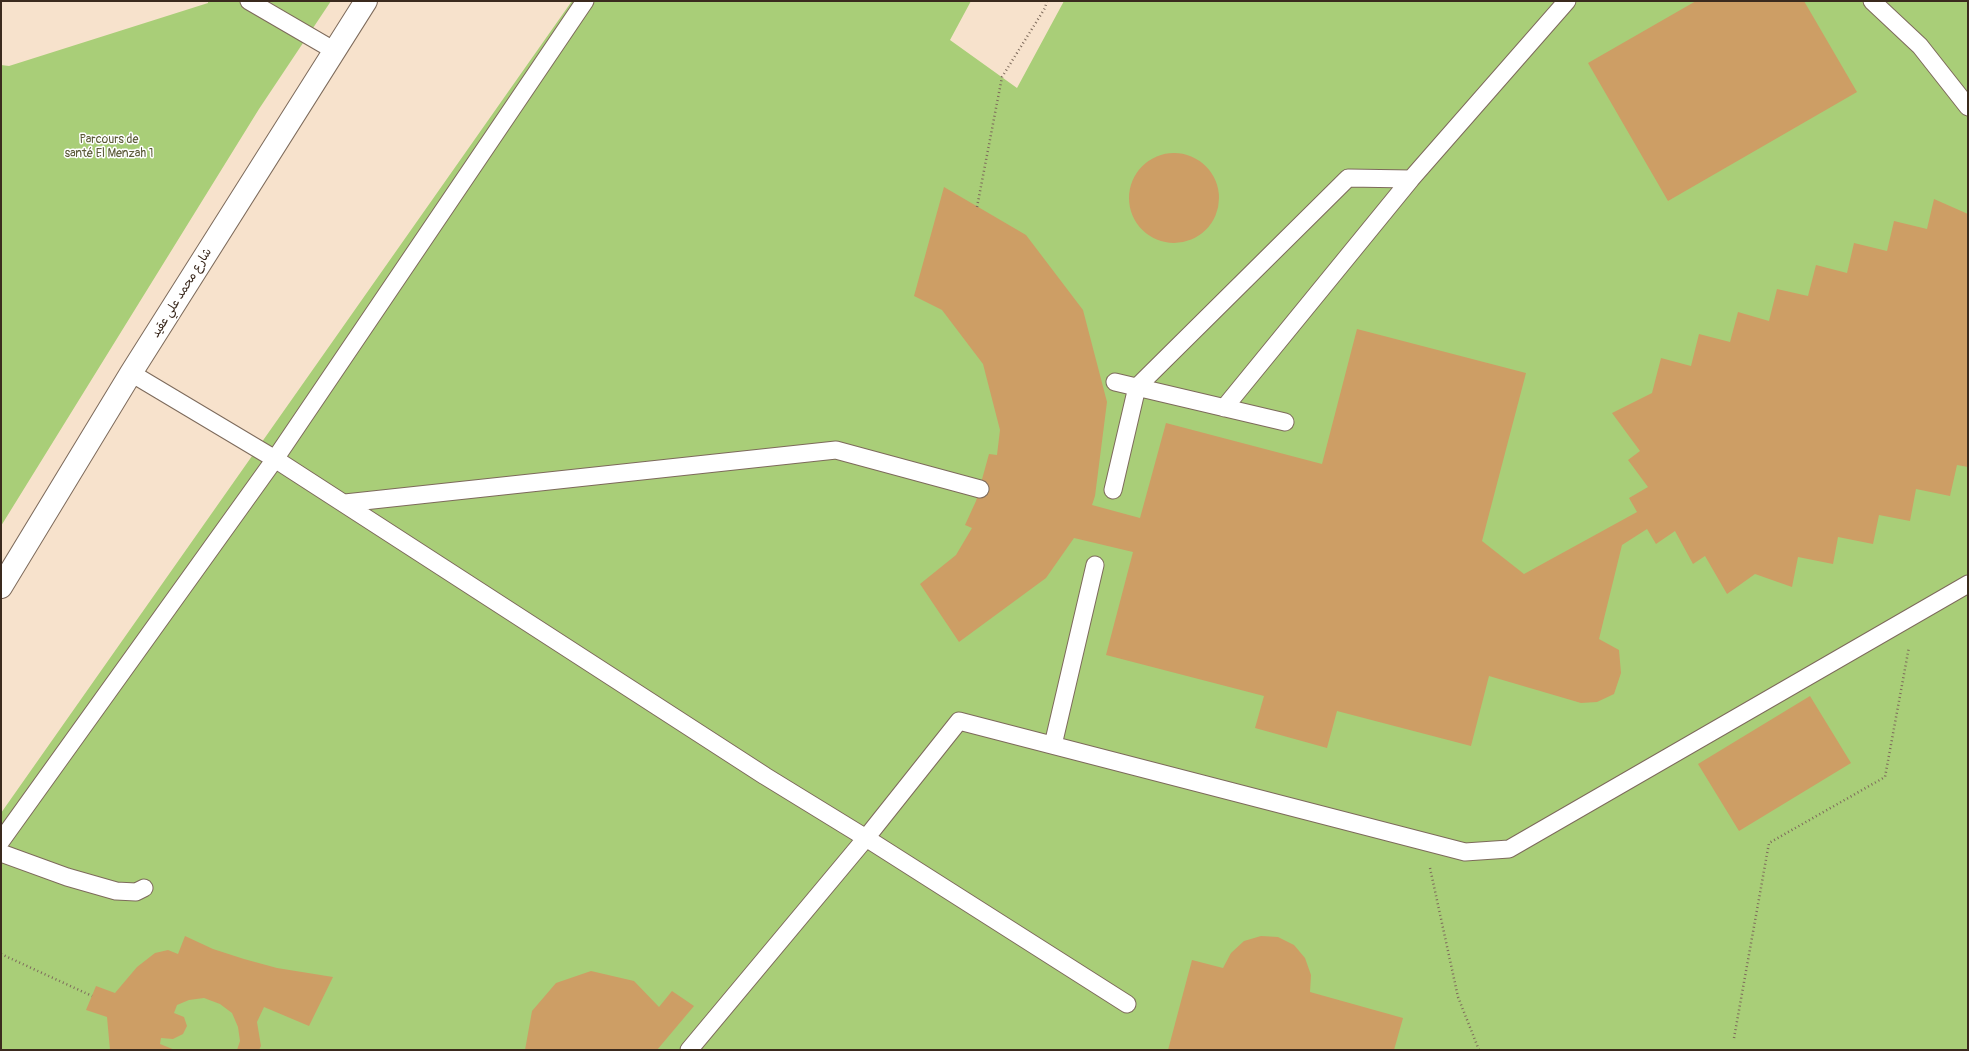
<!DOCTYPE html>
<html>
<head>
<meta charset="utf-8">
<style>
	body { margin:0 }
	#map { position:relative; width:1969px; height:1051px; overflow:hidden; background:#f7e2cc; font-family:Pangolin,sans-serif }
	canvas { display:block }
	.frame { position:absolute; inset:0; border:2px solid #3b2a1e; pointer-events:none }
</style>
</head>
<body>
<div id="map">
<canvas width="1969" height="1051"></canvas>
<div class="frame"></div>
</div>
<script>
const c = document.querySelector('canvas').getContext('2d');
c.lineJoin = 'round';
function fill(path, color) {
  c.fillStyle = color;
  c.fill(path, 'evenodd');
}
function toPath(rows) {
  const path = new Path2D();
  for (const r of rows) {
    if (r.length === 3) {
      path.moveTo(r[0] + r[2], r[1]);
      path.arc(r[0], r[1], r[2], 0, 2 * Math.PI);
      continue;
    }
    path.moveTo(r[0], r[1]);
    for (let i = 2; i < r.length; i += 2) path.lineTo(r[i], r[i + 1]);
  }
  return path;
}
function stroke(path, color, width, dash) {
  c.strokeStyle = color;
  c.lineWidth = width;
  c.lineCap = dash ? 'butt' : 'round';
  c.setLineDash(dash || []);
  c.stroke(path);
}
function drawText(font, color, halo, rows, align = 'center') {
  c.font = font + ' Pangolin,"Playpen Sans Arabic",sans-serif';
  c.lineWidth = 3;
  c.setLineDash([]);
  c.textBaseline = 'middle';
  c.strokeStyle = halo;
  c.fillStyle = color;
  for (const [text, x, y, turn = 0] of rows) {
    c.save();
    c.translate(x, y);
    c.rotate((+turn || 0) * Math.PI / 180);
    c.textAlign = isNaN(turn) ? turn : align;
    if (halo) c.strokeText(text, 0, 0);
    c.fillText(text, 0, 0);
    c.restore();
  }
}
const green = toPath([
	[208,1,331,1,259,109,1,526,1,65,9,66,208,3],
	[572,1,971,1,950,40,1017,88,1064,1,1968,1,1968,1050,1,1050,1,813]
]);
const building = toPath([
	[1696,1,1804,1,1857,92,1668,201,1588,63],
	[1174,198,45],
	[944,187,1026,235,1083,310,1107,402,1095,496,1092,505,1140,518,1166,423,1322,464,1357,329,1526,373,1482,541,1524,574,1637,512,1629,498,1648,487,1628,460,1640,451,1612,413,1652,393,1661,358,1691,366,1699,334,1730,342,1738,312,1769,321,1777,289,1808,296,1816,265,1847,273,1854,243,1887,251,1894,221,1927,229,1934,199,1968,214,1968,467,1957,465,1950,496,1916,489,1910,521,1879,515,1873,544,1838,537,1833,564,1798,557,1792,587,1755,574,1727,594,1705,556,1693,564,1675,531,1656,544,1647,529,1622,545,1599,639,1619,650,1621,673,1614,694,1597,702,1581,703,1489,676,1471,746,1337,711,1327,748,1255,728,1264,696,1106,655,1133,552,1074,538,1046,578,959,642,920,584,956,555,972,528,965,525,976,501,989,454,997,455,1000,430,983,364,942,310,914,296],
	[1810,696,1851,763,1739,831,1698,764],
	[185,936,213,949,244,959,277,968,333,977,309,1026,264,1007,257,1022,261,1046,259,1050,237,1050,240,1041,238,1027,232,1013,220,1004,204,998,189,1000,177,1005,174,1013,184,1017,187,1026,183,1034,173,1039,161,1038,160,1044,175,1050,110,1050,107,1017,86,1010,96,986,115,993,137,967,155,953,168,950,178,954],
	[1261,936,1278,937,1294,945,1305,958,1311,975,1310,992,1403,1018,1394,1050,1168,1050,1192,960,1223,968,1231,953,1244,941],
	[591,971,634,981,659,1007,672,991,694,1006,657,1050,525,1050,532,1011,556,983]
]);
const path = toPath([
	[977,207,1002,77,1045,8,1047,1],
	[1430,868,1458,997,1479,1050],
	[1,954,92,996],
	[1734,1038,1769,843,1885,777,1909,647]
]);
const lane = toPath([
	[249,1,335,51],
	[1872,1,1920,46,1968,107],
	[131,373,275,459,765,776,866,838,1127,1004],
	[1115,382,1285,422],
	[1224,408,1411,179,1567,1],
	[1113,490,1137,387,1348,178,1411,179],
	[345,503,836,450,980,489],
	[1053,745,1095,565],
	[1,841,275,459,585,1],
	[1,853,67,877,116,891,136,892,144,888],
	[689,1050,866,838,959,721,1465,852,1509,849,1968,584]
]);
const secondary = toPath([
	[1,587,131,373,366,1]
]);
const parkNames = [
	["Parcours de",109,140],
	["santé El Menzah 1",109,154]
];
const streetNames = [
	["شارع محمد علي عقيد",182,293,-58]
];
fill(green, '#a9ce78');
fill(building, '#cd9e65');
stroke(lane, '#7d6a5b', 19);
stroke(secondary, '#7d6a5b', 24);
stroke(path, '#7d6a5b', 2.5, [1, 3]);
stroke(lane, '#fff', 17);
stroke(secondary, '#fff', 22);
drawText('12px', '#5c5b39', '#fff', parkNames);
drawText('12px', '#3b2a1e', '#fff', streetNames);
</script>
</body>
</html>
